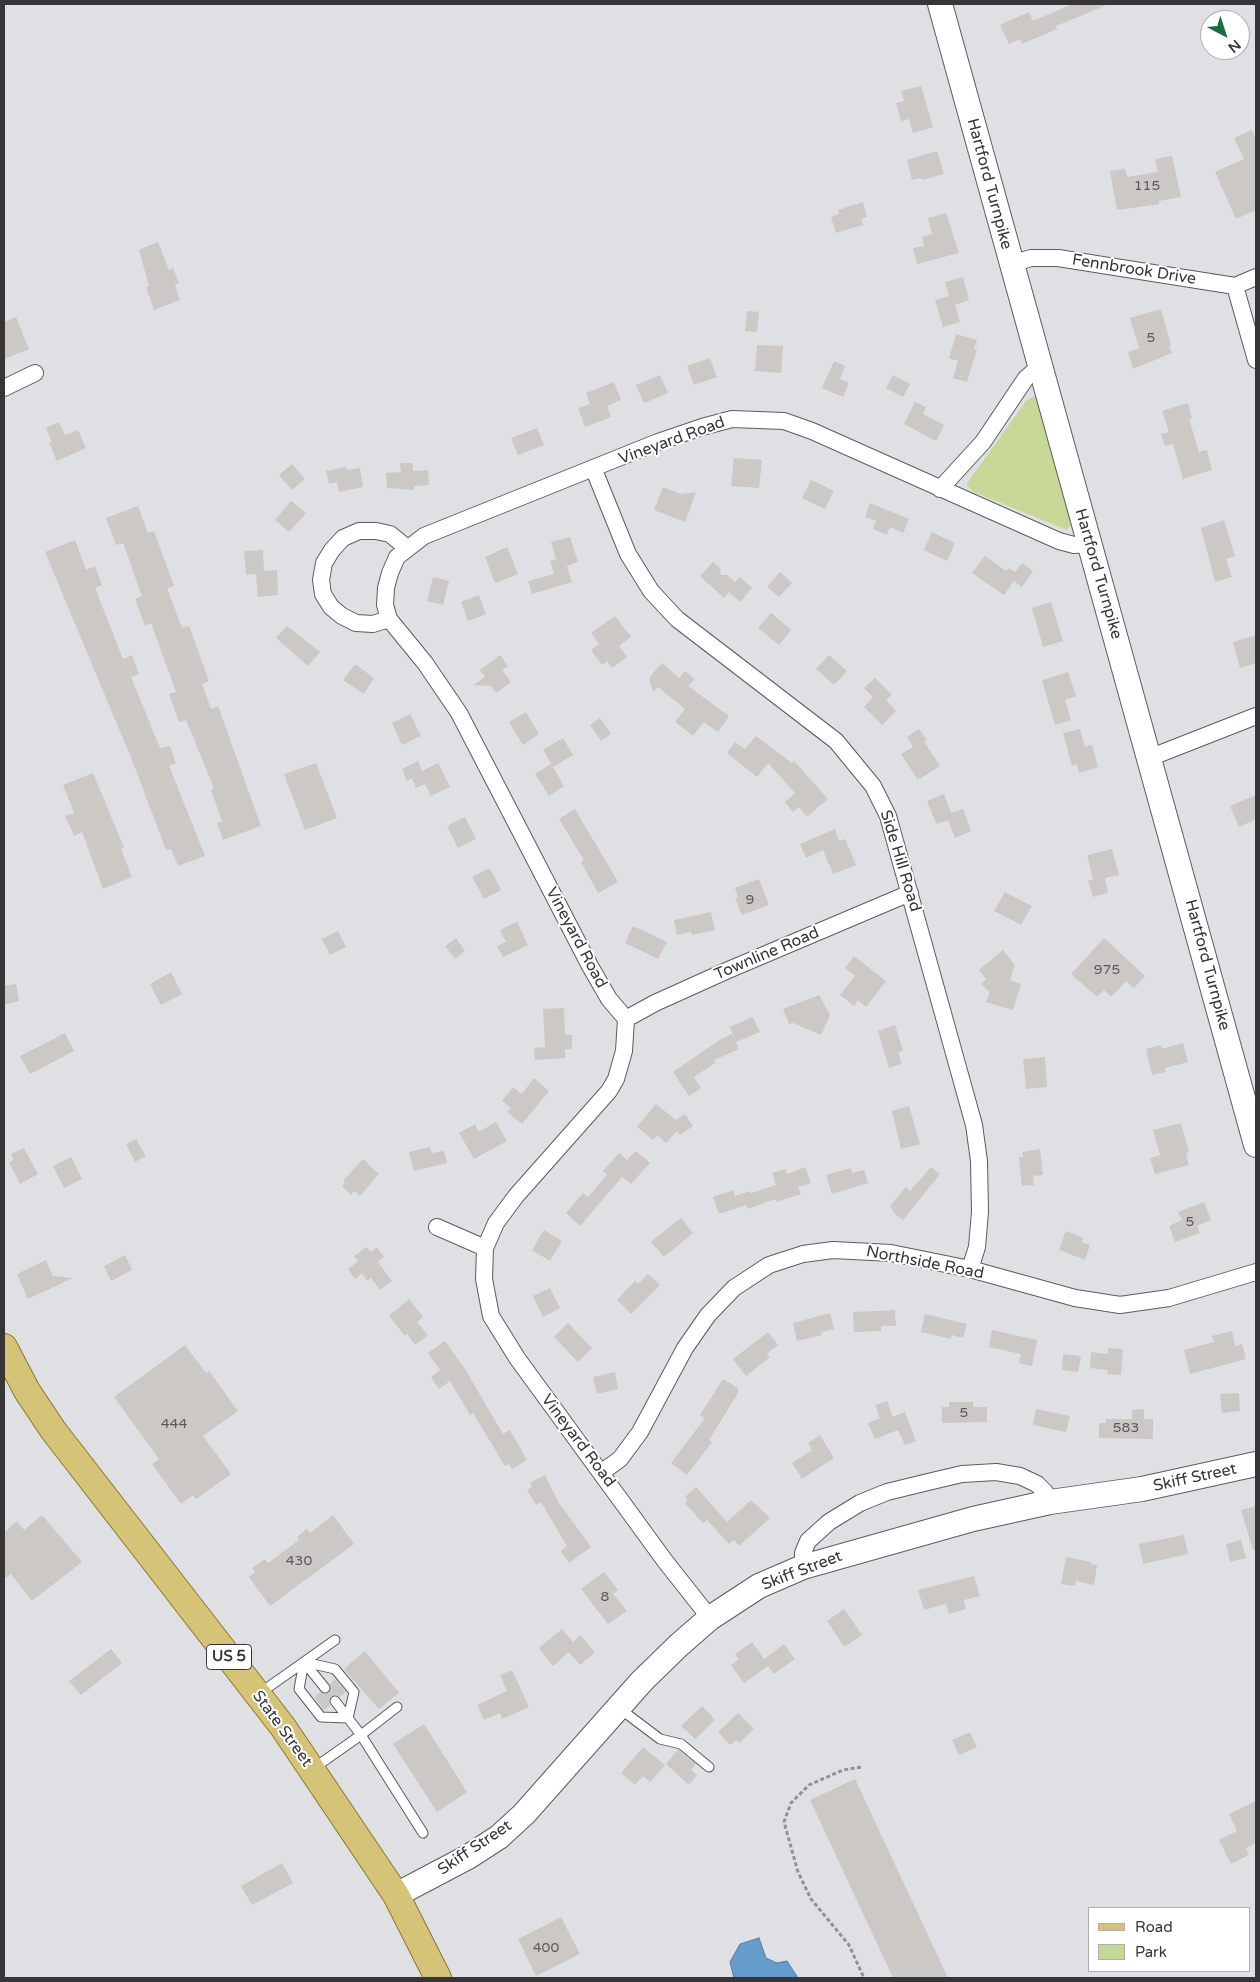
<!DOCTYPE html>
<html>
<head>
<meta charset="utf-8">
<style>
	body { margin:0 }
	#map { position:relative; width:1260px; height:1982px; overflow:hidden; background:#dfe0e3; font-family:"Varela Round",sans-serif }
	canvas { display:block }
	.frame { position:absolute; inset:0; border:5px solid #363638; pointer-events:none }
	.legend { position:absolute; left:1088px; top:1907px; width:162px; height:65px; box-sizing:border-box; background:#fff; border:1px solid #afafaf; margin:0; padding:6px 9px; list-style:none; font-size:15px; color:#363638 }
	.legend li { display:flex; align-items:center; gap:10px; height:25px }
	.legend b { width:25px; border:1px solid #afafaf }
	.north { position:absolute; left:1200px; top:10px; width:50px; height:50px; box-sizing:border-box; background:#fff; border:1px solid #afafaf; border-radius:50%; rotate:140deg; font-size:14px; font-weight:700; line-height:20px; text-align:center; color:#363638 }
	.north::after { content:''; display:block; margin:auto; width:18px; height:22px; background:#196d3f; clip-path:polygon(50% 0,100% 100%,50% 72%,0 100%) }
</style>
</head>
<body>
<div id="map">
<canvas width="1260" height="1982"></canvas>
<div class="frame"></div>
<ul class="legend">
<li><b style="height:6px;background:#d5c377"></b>Road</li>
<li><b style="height:14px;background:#c7d796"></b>Park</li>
</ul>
<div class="north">N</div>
</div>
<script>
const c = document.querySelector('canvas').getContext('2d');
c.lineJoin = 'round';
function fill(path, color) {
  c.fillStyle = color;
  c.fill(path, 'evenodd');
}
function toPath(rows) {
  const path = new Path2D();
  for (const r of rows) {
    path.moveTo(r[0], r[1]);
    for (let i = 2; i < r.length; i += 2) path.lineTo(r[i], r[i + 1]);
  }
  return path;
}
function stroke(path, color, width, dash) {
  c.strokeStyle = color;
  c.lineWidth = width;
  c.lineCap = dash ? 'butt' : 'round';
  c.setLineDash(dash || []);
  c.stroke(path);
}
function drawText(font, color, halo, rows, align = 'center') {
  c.font = font + ' "Varela Round",sans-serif';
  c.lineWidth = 4;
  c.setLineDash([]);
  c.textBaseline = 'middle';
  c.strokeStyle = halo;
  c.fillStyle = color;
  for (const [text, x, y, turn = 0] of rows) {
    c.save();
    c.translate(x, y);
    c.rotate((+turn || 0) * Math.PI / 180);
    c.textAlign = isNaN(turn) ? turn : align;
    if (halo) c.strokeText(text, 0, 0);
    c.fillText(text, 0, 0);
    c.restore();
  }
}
const green = toPath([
	[1034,396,1038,400,1072,523,1067,530,974,492,967,486,968,482,1026,401]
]);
const water = toPath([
	[759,1938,766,1958,777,1963,787,1961,798,1978,734,1978,730,1962,740,1944,759,1938]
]);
const building = toPath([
	[1073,4,1109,4,1056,26,1057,29,1022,44,1020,39,1009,44,1000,25,1029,12,1033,21],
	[921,86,933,127,913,133,909,119,901,121,896,103,904,101,901,91],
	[1252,130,1256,139,1256,210,1236,219,1215,172,1244,159,1234,138],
	[937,151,944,174,922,180,921,178,912,180,907,160],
	[1172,156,1181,197,1159,201,1159,204,1117,210,1110,171,1125,169,1127,177,1158,172,1155,159],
	[863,202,867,217,861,219,863,225,836,233,831,217,839,214,838,210],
	[946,213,959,253,917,264,913,248,924,246,922,237,932,234,928,218],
	[158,242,169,270,173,268,179,283,175,285,180,300,154,310,146,287,149,286,139,250],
	[963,277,969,300,955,305,960,322,943,327,935,300,949,296,945,282],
	[1161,309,1171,345,1169,346,1172,353,1133,369,1128,352,1139,348,1130,318],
	[747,311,759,312,757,332,745,331],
	[16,317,29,349,4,359,4,322],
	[956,334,977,340,974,349,977,349,967,382,953,378,958,361,949,358],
	[757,345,783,346,781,373,755,371],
	[710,358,717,377,694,385,687,366],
	[834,361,845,366,840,379,849,383,843,397,822,388],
	[660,375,668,393,644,403,636,385],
	[893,375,910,384,903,397,886,388],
	[614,382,621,400,607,406,611,417,585,427,578,408,590,404,586,393],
	[915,402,926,407,923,414,944,425,936,441,904,424],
	[1188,403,1192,419,1189,419,1199,452,1207,450,1212,470,1183,479,1173,444,1165,446,1161,434,1169,432,1162,411],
	[59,422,65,435,78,430,86,448,57,461,49,443,52,442,46,428],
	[537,428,544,445,518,455,511,438],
	[734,458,762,460,759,488,731,486],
	[400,463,413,463,413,471,428,470,429,485,414,486,414,490,387,488,386,473,401,472],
	[292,464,305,479,292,490,279,475],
	[346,467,347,470,360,468,363,487,339,492,337,482,329,484,326,471],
	[811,480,834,491,825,509,802,498],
	[663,487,681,494,696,492,685,522,654,510],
	[291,501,306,513,289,532,275,520],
	[870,503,909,519,903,533,890,527,887,535,873,529,876,521,865,517],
	[138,506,148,533,154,531,174,586,167,588,182,628,189,626,209,681,202,684,211,709,218,706,261,826,223,840,217,823,222,821,211,790,214,788,186,720,179,722,169,694,176,692,151,623,145,626,135,599,142,596,123,543,116,545,106,518],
	[1224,520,1235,556,1226,559,1232,577,1215,582,1201,528],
	[932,532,955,543,947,561,924,550],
	[570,537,578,562,567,566,572,582,532,594,528,581,554,574,550,561,556,559,551,542],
	[75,540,86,570,95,566,102,585,95,588,123,659,132,655,139,674,131,677,160,748,170,746,176,763,169,766,205,856,178,866,171,849,166,850,132,760,45,552],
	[507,547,518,574,495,583,485,557],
	[263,550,264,571,277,570,278,595,258,597,256,574,246,575,244,551],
	[985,556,1006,571,1009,568,1015,572,1022,563,1033,571,1022,587,1014,581,1004,595,972,573],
	[713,562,720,568,721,575,727,575,735,582,740,577,752,588,740,602,729,592,724,598,700,576],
	[780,572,792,583,779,597,767,587],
	[433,577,449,581,443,605,427,601],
	[479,595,486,614,468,621,461,602],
	[1051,602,1063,641,1043,647,1032,608],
	[771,613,791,630,779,645,758,628],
	[615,616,631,637,619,646,627,657,612,668,607,661,602,665,591,650,599,644,591,633],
	[287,626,320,652,308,666,276,638],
	[1256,635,1256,663,1240,668,1233,642],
	[500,655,508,666,502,670,511,682,496,693,491,686,474,685,485,677,480,670],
	[829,655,847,671,834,685,816,669],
	[662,663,679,678,685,671,695,679,688,686,729,716,718,732,704,722,693,736,675,722,685,709,658,687,653,692,649,678],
	[355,664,374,678,364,694,343,680],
	[1068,672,1076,696,1065,700,1071,720,1055,725,1042,680],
	[875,678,892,695,886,700,896,711,882,725,864,707,873,697,864,688],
	[526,712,539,734,523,745,509,722],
	[410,714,421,736,402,745,392,723],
	[600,718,611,734,601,741,590,725],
	[919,729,927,740,924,741,940,766,918,780,901,754,913,747,907,737],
	[1080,729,1085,747,1092,745,1098,767,1079,773,1077,764,1072,766,1063,733],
	[756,736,792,763,794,761,828,799,807,817,799,807,793,812,785,802,795,793,768,763,757,777,727,753,735,742,745,749],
	[563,738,573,755,553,767,543,750],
	[418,761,422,771,438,763,450,787,431,796,425,784,416,788,412,778,407,781,402,769],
	[316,763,337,818,305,830,284,774],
	[551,764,564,786,549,796,535,774],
	[93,773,124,848,121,849,132,877,103,889,82,832,74,836,65,816,74,813,63,785],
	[944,794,951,813,963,809,971,831,955,838,948,820,936,824,927,801],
	[1256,795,1256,819,1239,827,1230,806],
	[575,809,618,882,598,893,581,862,584,860,559,819],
	[465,817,476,839,458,848,447,826],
	[835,829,839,841,845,839,856,865,833,874,823,850,806,858,800,844],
	[1112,849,1119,875,1105,878,1108,893,1093,897,1088,881,1093,879,1087,855],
	[490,868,501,890,484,899,472,877],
	[759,879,769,905,742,915,735,898,738,897,735,888],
	[1005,892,1032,906,1021,925,994,911],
	[711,912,715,930,692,935,691,932,677,935,674,920],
	[517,922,528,945,503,957,497,946,506,942,500,930],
	[633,926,667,942,658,959,625,943],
	[338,931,346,947,330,955,322,939],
	[456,938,465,951,455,959,445,946],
	[1104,938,1145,976,1134,988,1126,981,1111,997,1104,990,1097,997,1071,974],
	[1003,950,1015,965,1010,980,1021,984,1013,1010,986,1002,990,992,981,984,986,979,979,970],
	[854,956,886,981,866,1007,858,1000,854,1006,840,995,855,976,845,968],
	[171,972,182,994,161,1005,150,984],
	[16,984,19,1001,4,1005,4,986],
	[819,995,830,1015,821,1035,793,1023,789,1024,783,1009],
	[564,1008,565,1035,572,1035,572,1049,565,1050,565,1058,535,1060,534,1048,545,1047,543,1009],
	[753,1017,760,1032,736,1042,730,1027],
	[895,1025,903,1051,898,1052,902,1064,889,1068,878,1031],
	[65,1033,74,1051,30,1074,20,1056],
	[732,1034,739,1049,714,1060,715,1063,694,1077,701,1088,689,1096,673,1072,721,1039],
	[1183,1043,1188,1062,1165,1068,1166,1072,1152,1075,1146,1049,1161,1045,1162,1049],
	[1045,1057,1047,1087,1026,1089,1023,1059],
	[534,1078,549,1091,522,1124,507,1112,511,1108,502,1101,513,1087,522,1094],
	[656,1104,676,1120,685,1114,693,1126,680,1135,677,1131,666,1143,657,1135,653,1140,637,1127],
	[909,1106,920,1144,901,1149,892,1111],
	[496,1122,507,1141,474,1159,459,1133,475,1124,479,1132],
	[1181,1123,1189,1152,1186,1153,1189,1165,1155,1174,1150,1158,1160,1155,1153,1130],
	[136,1139,146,1156,135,1162,126,1144],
	[430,1147,432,1153,444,1151,447,1163,414,1171,409,1152],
	[24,1148,38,1174,20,1184,9,1162,14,1160,11,1154],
	[1040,1149,1043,1175,1033,1176,1034,1185,1022,1186,1019,1157,1023,1157,1022,1152],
	[636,1151,650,1163,631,1184,622,1177,580,1226,566,1213,583,1193,588,1197,607,1175,603,1171,619,1153,627,1160],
	[71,1157,82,1179,64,1188,53,1166],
	[363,1159,379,1174,360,1196,354,1191,351,1195,342,1186,345,1183,343,1181],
	[805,1167,811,1183,798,1187,801,1194,777,1202,775,1199,748,1209,746,1205,719,1214,713,1197,733,1190,735,1196,750,1191,751,1193,776,1185,772,1173,785,1169,787,1174],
	[931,1167,940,1174,903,1220,894,1213,890,1206,906,1187,910,1191],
	[851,1168,852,1173,864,1170,868,1183,832,1194,826,1175],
	[1204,1202,1211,1220,1197,1226,1200,1233,1175,1242,1169,1226,1182,1220,1178,1212],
	[681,1218,693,1233,664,1257,651,1242],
	[544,1230,562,1241,550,1261,532,1250],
	[1066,1231,1083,1238,1082,1242,1090,1245,1085,1260,1059,1250],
	[367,1247,371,1252,377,1247,384,1257,378,1262,392,1281,380,1290,371,1278,367,1281,362,1273,355,1279,348,1269,358,1261,354,1256],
	[125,1255,132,1270,111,1281,104,1266],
	[46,1260,53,1276,73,1278,28,1299,17,1274],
	[648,1274,660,1285,631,1314,617,1300,635,1281,638,1284],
	[550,1288,560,1308,543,1317,533,1296],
	[409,1299,423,1317,417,1322,428,1335,415,1345,407,1334,405,1336,389,1316],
	[895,1310,896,1326,881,1326,881,1331,854,1332,853,1312],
	[830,1313,834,1329,821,1332,822,1335,797,1341,793,1323],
	[925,1314,967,1324,963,1338,952,1335,951,1339,921,1332],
	[568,1323,592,1348,578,1362,554,1337],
	[992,1330,1037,1340,1032,1366,1019,1363,1021,1354,989,1347],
	[1232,1331,1235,1346,1242,1344,1246,1359,1190,1374,1184,1350,1214,1342,1212,1336],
	[768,1332,778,1345,767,1354,770,1357,746,1376,733,1359],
	[445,1341,465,1369,503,1434,510,1430,527,1460,512,1469,509,1464,505,1466,473,1413,470,1415,450,1381,439,1389,431,1377,440,1370,428,1353],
	[185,1345,206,1373,209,1371,238,1411,203,1436,231,1474,196,1499,193,1495,181,1504,152,1464,159,1459,114,1397],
	[1108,1348,1123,1349,1121,1375,1107,1374,1108,1370,1090,1368,1091,1352,1108,1354],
	[1063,1354,1081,1356,1078,1372,1062,1370],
	[615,1372,618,1389,597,1394,593,1377],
	[723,1379,738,1388,738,1393,709,1440,712,1442,687,1475,671,1463,705,1418,700,1415],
	[1239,1393,1240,1411,1222,1413,1220,1394],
	[887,1401,893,1417,905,1412,916,1441,905,1445,898,1430,875,1439,868,1423,880,1418,875,1405],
	[949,1402,973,1402,973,1407,987,1407,987,1422,942,1423,942,1407,949,1407],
	[1036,1409,1070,1416,1066,1432,1033,1425],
	[1144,1409,1144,1419,1153,1419,1153,1439,1099,1438,1099,1423,1106,1423,1106,1419,1132,1419,1132,1410],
	[820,1435,834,1458,802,1479,792,1463,812,1450,808,1443],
	[545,1475,559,1503,591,1547,569,1563,561,1551,567,1546,541,1502,536,1505,527,1490,532,1487,530,1483],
	[696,1487,727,1522,751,1500,770,1518,739,1546,734,1540,729,1544,707,1520,703,1523,685,1503,688,1500,685,1497],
	[1256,1506,1256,1550,1253,1550,1241,1510],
	[42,1515,82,1562,32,1601,11,1574,4,1579,4,1533,17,1521,24,1530],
	[333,1515,354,1544,270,1606,249,1577,255,1572,252,1568,265,1559,268,1563,299,1540,297,1537,307,1529,310,1533],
	[1184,1535,1188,1554,1143,1564,1139,1544],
	[1241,1540,1246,1558,1230,1562,1226,1544],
	[1066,1557,1091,1562,1091,1564,1097,1565,1094,1585,1076,1581,1075,1586,1061,1584],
	[604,1572,618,1590,613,1594,627,1611,608,1624,581,1589],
	[974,1576,980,1596,964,1600,966,1609,949,1614,946,1604,924,1610,918,1590],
	[844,1609,862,1635,844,1647,827,1621],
	[562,1629,573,1642,580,1635,595,1652,580,1665,569,1652,553,1666,539,1648],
	[752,1642,764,1659,784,1644,795,1659,774,1674,768,1666,744,1683,731,1665,739,1659,735,1654],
	[111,1649,122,1663,81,1695,69,1681],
	[365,1651,399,1693,379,1709,345,1671,345,1668],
	[512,1670,529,1707,502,1719,500,1713,484,1720,477,1705,507,1691,500,1675],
	[335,1679,346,1692,340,1697,335,1695,331,1696,329,1701,330,1705,324,1711,314,1697,320,1692,325,1694,329,1693,330,1684],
	[702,1706,715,1720,695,1739,681,1726],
	[738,1713,754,1729,739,1743,736,1740,730,1745,718,1732],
	[424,1724,467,1792,437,1812,393,1744],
	[970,1732,977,1747,959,1755,952,1740],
	[643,1747,665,1765,650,1782,643,1776,635,1785,621,1773],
	[678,1750,696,1764,691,1770,697,1775,689,1785,666,1764],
	[855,1779,948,1978,893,1978,810,1800],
	[1256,1801,1256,1843,1246,1848,1249,1855,1231,1864,1219,1840,1237,1831,1229,1814],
	[282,1863,293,1883,252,1905,241,1886],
	[561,1917,580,1954,536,1976,518,1939]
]);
const path = toPath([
	[861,1767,843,1770,809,1785,791,1803,784,1822,798,1872,811,1899,849,1945,864,1978]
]);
const lane = toPath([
	[304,1662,335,1669,354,1692,348,1718,321,1717,299,1689,304,1662],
	[304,1662,335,1640],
	[260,1693,304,1662,325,1688],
	[335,1701,361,1735,397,1707],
	[619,1708,660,1739,681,1744,709,1767],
	[314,1768,361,1735,423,1833]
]);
const street = toPath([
	[1011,264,1031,258,1058,258,1235,286,1256,277],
	[1235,286,1256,360],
	[4,388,35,373],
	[594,470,628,554,651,591,677,619,836,741,873,786,888,816,974,1125,979,1161,980,1212,977,1247,970,1269],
	[940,489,983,442,1026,378,1039,367],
	[389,619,373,624,356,623,342,616,331,607,323,594,321,580,324,563,332,550,343,538,359,531,376,531,390,534,407,548],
	[1149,758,1256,716],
	[626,1019,655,1003,726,971,910,893],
	[437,1227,485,1248],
	[602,1472,620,1459,640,1432,685,1348,708,1315,734,1288,769,1265,803,1254,833,1250,891,1253,970,1269,1075,1298,1120,1305,1169,1298,1256,1272],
	[803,1567,803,1553,808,1541,829,1522,860,1503,887,1492,928,1482,962,1474,996,1472,1020,1476,1037,1484,1045,1492,1050,1502],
	[710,1618,665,1561,517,1358,491,1316,484,1279,485,1248,496,1223,516,1196,609,1091,616,1079,624,1051,626,1019,609,999,590,966,459,713,425,663,389,619,385,605,386,588,390,573,397,557,424,536,658,442,702,427,732,419,784,421,812,431,1059,541,1074,545,1090,544]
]);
const secondary = toPath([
	[940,4,1256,1145],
	[396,1895,468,1857,499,1837,524,1814,642,1681,679,1645,710,1618,759,1586,803,1567,973,1519,1050,1502,1142,1489,1256,1464]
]);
const primary = toPath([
	[4,1347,27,1391,53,1430,283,1727,396,1895,438,1978]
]);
const numberNames = [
	["115",1147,186],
	["5",1151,338],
	["9",750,900],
	["975",1107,970],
	["5",1190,1222],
	["5",964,1413],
	["444",174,1424],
	["583",1126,1428],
	["430",299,1561],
	["8",605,1597],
	["400",546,1948]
];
const shields = [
	[229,1657,45]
];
const shieldNames = [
	["US 5",229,1657]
];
const streetNames = [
	["Hartford Turnpike",989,184,75],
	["Fennbrook Drive",1134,270,9],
	["Vineyard Road",672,441,-20],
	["Hartford Turnpike",1098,574,74],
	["Side Hill Road",900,861,73],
	["Vineyard Road",576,938,62],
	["Townline Road",767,954,-23],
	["Hartford Turnpike",1207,965,75],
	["Northside Road",925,1263,11],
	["Vineyard Road",578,1441,53],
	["Skiff Street",1195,1478,-12],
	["Skiff Street",802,1571,-21],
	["State Street",282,1729,54],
	["Skiff Street",475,1848,-34]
];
fill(green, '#c7d796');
fill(water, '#669ccc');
stroke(water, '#587da0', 1);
fill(building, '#cbc8c5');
stroke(lane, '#5c5c5f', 11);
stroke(street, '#5c5c5f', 18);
stroke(secondary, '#5c5c5f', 26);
stroke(primary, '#8b7826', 28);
stroke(path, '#919194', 3, [4, 2.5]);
stroke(lane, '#fff', 9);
stroke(street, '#fff', 16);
stroke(secondary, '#fff', 24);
stroke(primary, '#d5c377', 26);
drawText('14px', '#5b5a5b', null, numberNames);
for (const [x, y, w] of shields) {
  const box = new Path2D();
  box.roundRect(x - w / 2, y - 12.5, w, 25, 4);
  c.fillStyle = '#fff';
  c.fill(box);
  stroke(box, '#363638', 1);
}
drawText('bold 15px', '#363638', null, shieldNames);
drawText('16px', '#363638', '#fff', streetNames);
</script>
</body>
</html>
